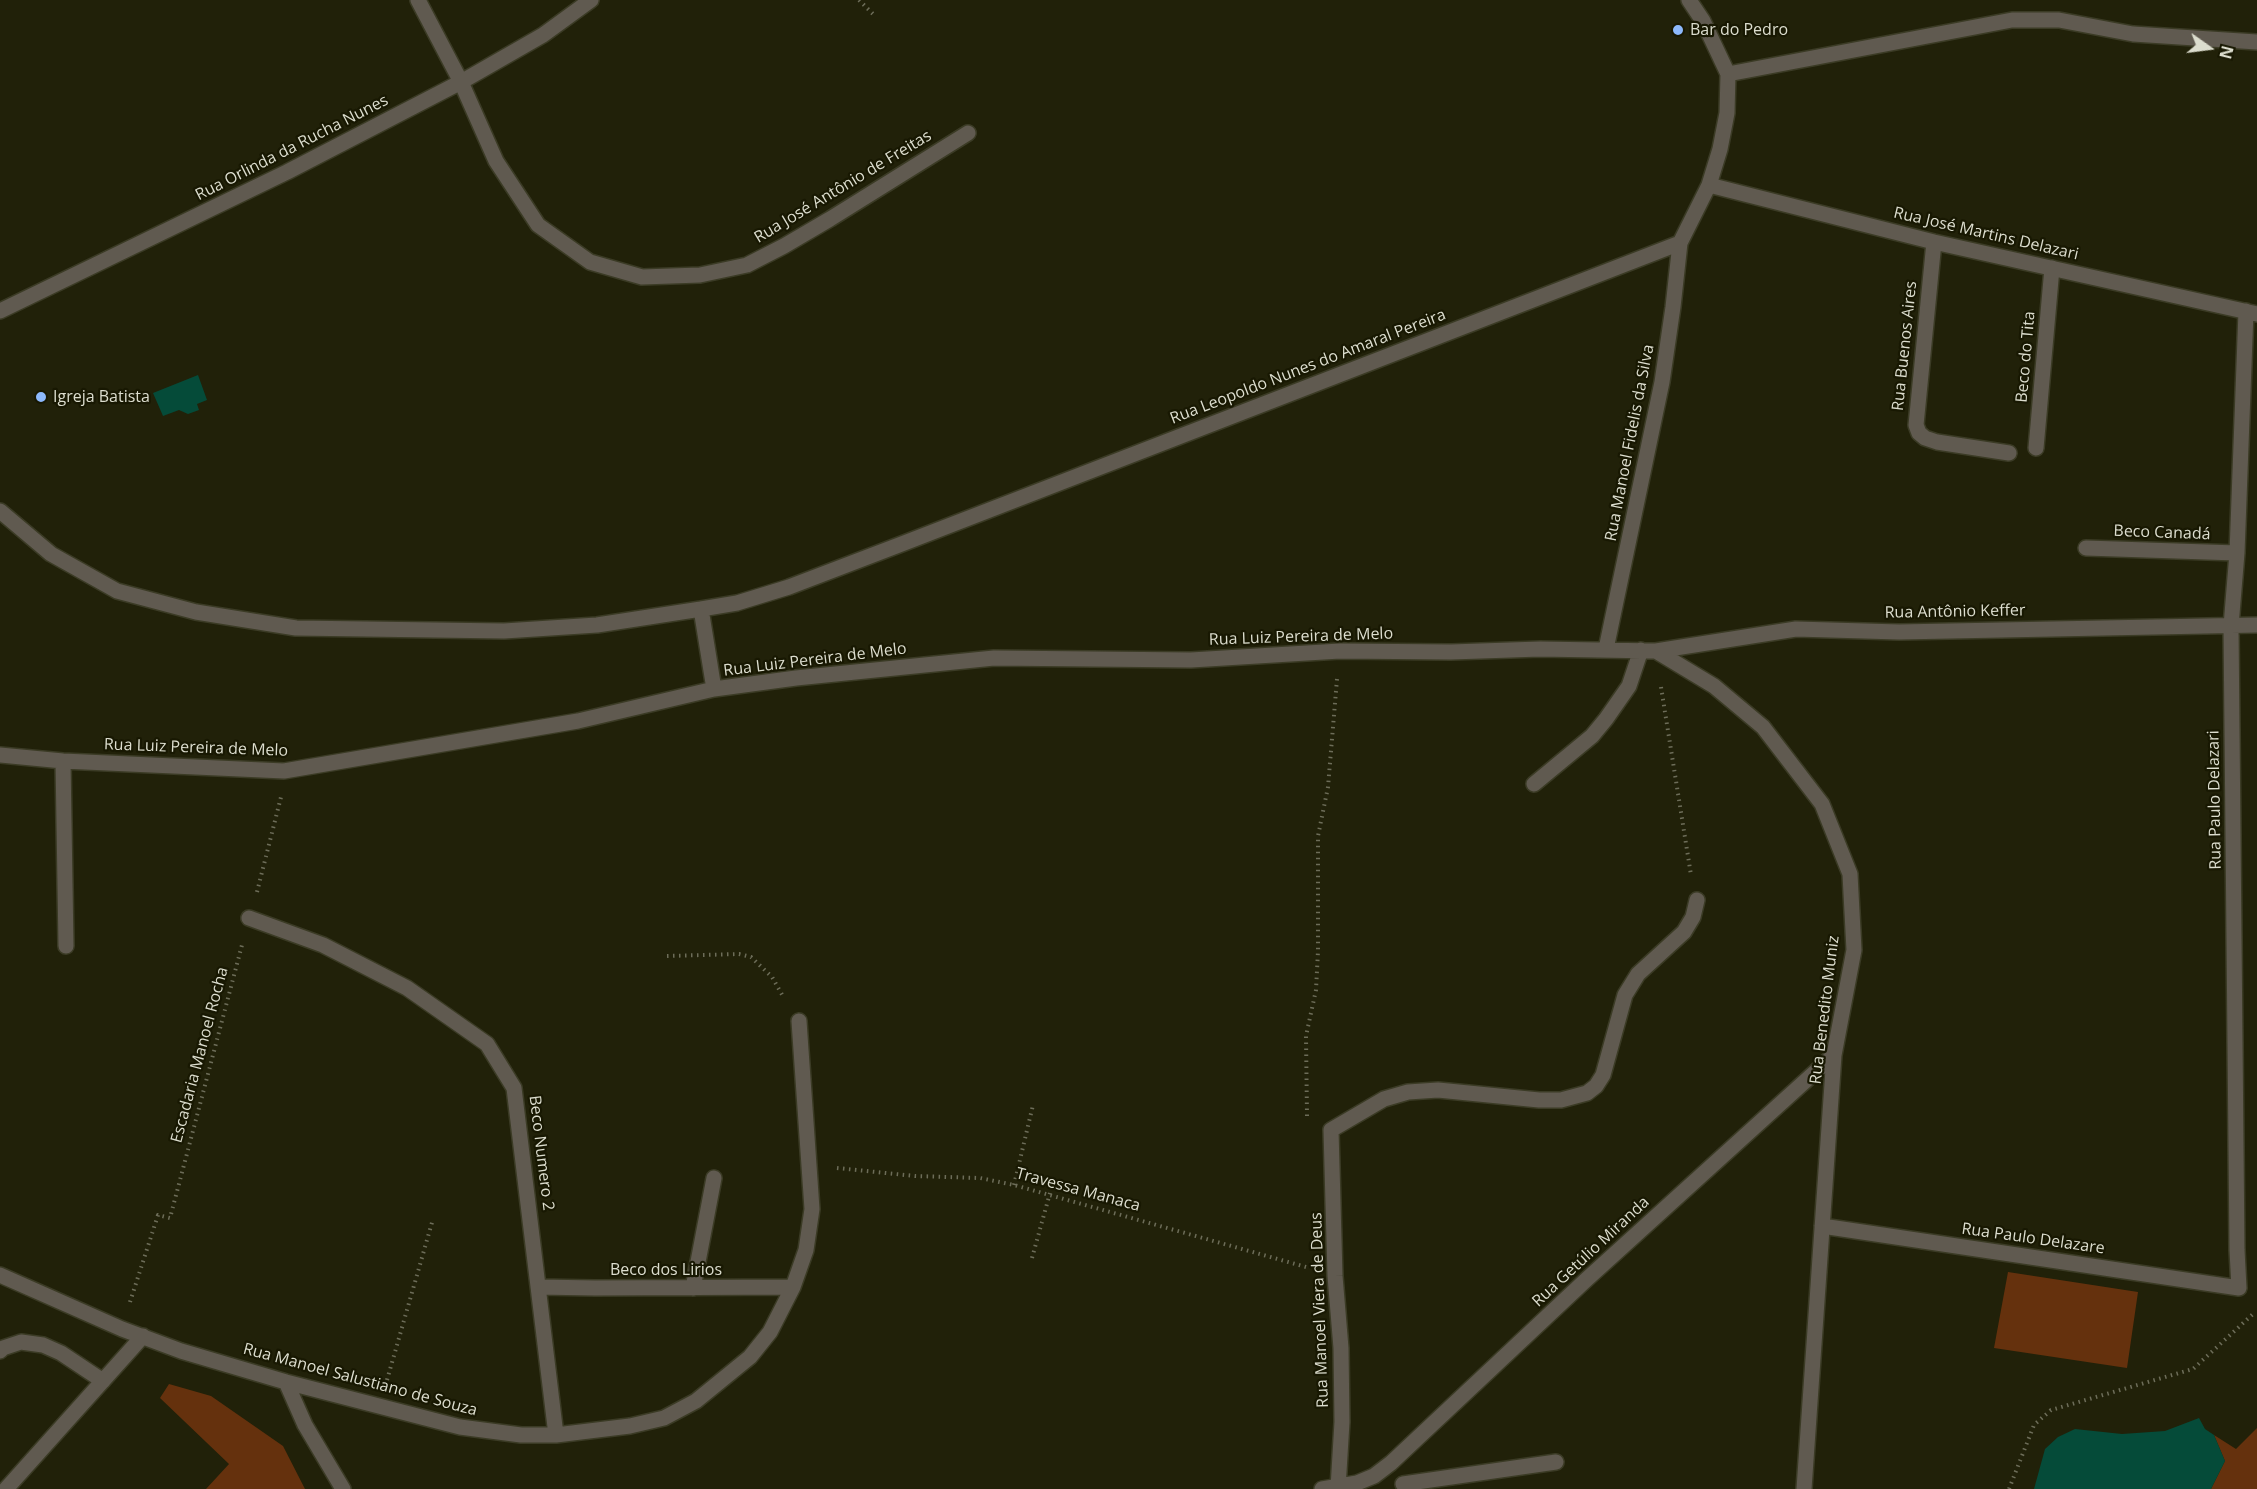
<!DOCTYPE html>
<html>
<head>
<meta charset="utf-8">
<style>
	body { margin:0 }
	#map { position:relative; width:2257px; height:1489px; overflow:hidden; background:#212109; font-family:"Open Sans",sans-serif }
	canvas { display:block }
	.north { position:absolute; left:2179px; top:18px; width:60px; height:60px; -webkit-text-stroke:4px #181802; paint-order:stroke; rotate:104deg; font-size:16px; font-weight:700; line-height:24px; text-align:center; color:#dcddce }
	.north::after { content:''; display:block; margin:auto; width:21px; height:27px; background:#dcddce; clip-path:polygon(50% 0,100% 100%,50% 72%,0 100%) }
</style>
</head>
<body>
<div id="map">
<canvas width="2257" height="1489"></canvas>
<div class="north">N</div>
</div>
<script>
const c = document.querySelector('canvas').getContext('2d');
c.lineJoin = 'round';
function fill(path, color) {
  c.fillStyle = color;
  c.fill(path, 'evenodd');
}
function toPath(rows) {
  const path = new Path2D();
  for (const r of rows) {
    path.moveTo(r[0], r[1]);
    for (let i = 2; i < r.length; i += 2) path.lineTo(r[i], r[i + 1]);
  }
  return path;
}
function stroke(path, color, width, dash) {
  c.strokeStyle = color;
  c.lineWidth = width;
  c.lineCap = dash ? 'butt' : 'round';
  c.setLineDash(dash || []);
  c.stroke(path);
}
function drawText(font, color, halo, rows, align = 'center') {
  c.font = font + ' "Open Sans",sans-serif';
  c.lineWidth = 4.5;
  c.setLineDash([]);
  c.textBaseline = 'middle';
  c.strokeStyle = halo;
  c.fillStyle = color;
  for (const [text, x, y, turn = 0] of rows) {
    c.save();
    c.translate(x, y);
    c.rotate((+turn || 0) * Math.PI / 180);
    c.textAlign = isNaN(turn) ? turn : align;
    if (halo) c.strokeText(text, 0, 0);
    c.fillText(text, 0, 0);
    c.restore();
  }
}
const green = toPath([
	[2008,1272,2138,1292,2127,1368,1994,1348],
	[169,1384,211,1396,283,1446,305,1489,206,1489,229,1464,160,1398],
	[2257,1428,2257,1489,2211,1489,2225,1461,2214,1435,2236,1449]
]);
const water = toPath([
	[198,375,207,400,197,404,199,410,188,414,179,410,163,416,153,393],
	[2199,1418,2205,1429,2214,1435,2225,1461,2211,1489,2034,1489,2045,1449,2058,1437,2075,1429,2122,1434,2165,1431]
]);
const path = toPath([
	[859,0,873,14],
	[1661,687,1691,875],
	[257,892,281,797],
	[667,956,739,954,751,957,772,977,784,998],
	[1307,1116,1306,1036,1316,990,1318,951,1318,836,1328,787,1337,679],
	[837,1168,915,1176,980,1178,1014,1185,1306,1267],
	[1014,1185,1033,1105],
	[1032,1258,1050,1193],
	[130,1302,158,1215,170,1218,242,945],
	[387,1380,433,1219],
	[2009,1489,2034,1425,2051,1410,2193,1369,2253,1314]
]);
const minor = toPath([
	[418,0,461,82,496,161,538,225,590,262,642,277,700,275,747,265,784,246,830,219,968,133],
	[1728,74,2012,20,2059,20,2133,34,2257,42],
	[1709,185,1934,242,2257,314],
	[1934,242,1916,425,1919,433,1925,438,1937,442,2009,453],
	[0,311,287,172,461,82,543,35,591,0],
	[2036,448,2052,268],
	[0,511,51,554,117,591,196,612,296,628,504,631,597,625,701,609,737,603,789,587,899,545,1680,243],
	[2086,548,2237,553],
	[701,609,714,689],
	[1606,649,1662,382,1673,307,1680,243,1709,185,1720,149,1727,113,1728,74,1703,21,1689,0],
	[1656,651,1714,686,1763,727,1822,804,1850,874,1854,950,1834,1055,1804,1489],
	[0,755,63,761,284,771,578,721,714,689,796,678,994,658,1191,660,1340,651,1451,652,1540,649,1656,651,1796,629,1899,632,2257,625],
	[63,761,66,946],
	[1534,784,1592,736,1606,719,1629,686,1641,650],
	[249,918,323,945,407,988,487,1044,514,1088,556,1435],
	[1822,1226,2239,1288,2237,1250,2231,626,2237,553,2246,311],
	[0,1275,122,1329,181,1351,286,1382,460,1427,521,1435,556,1435,630,1426,664,1418,696,1401,750,1357,770,1332,793,1287,806,1250,812,1209,799,1021],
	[539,1287,595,1288,793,1287],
	[693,1288,714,1178],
	[0,1351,3,1348,21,1342,43,1345,61,1353,103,1381],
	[286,1382,305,1425,343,1489],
	[1403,1484,1556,1462],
	[1338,1488,1342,1422,1341,1348,1335,1276,1331,1130,1384,1099,1408,1092,1438,1090,1539,1100,1561,1100,1587,1093,1596,1086,1603,1075,1625,995,1638,974,1684,932,1693,917,1697,900],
	[6,1489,143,1336],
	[1322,1489,1357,1483,1374,1476,1391,1463,1587,1279,1834,1055]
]);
const markers = [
	[1678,30,6,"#8db9fc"],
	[41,397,6,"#8db9fc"]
];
const poiNames = [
	["Bar do Pedro",1690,30],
	["Igreja Batista",53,397]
];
const streetNames = [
	["Rua Orlinda da Rucha Nunes",292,148,-27],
	["Rua José Antônio de Freitas",843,187,-31],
	["Rua José Martins Delazari",1986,234,13],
	["Rua Buenos Aires",1905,346,-84],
	["Beco do Tita",2026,357,-85],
	["Rua Leopoldo Nunes do Amaral Pereira",1308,367,-21],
	["Rua Manoel Fidelis da Silva",1630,443,-79],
	["Beco Canadá",2162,533,2],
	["Rua Antônio Keffer",1955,612,-1],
	["Rua Luiz Pereira de Melo",1301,637,-2],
	["Rua Luiz Pereira de Melo",815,660,-7],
	["Rua Luiz Pereira de Melo",196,748,2],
	["Rua Paulo Delazari",2215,800,-91],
	["Rua Benedito Muniz",1825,1010,-83],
	["Escadaria Manoel Rocha",200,1055,-75],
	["Beco Numero 2",541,1153,83],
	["Travessa Manaca",1078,1190,15],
	["Rua Paulo Delazare",2033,1239,8],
	["Rua Getúlio Miranda",1591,1252,-43],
	["Beco dos Lirios",666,1270],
	["Rua Manoel Viera de Deus",1320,1310,-92],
	["Rua Manoel Salustiano de Souza",360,1380,15]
];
fill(green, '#65310d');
fill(water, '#054b39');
stroke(minor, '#3b3b25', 18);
stroke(path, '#6d6d59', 4, [1.5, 4.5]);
stroke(minor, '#605a50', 15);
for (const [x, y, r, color] of markers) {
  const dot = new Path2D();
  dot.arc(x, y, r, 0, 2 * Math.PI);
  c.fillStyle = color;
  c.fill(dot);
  stroke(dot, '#181802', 2);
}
drawText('16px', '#dcddce', '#181802', poiNames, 'left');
drawText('16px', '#dcddce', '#181802', streetNames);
</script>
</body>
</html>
